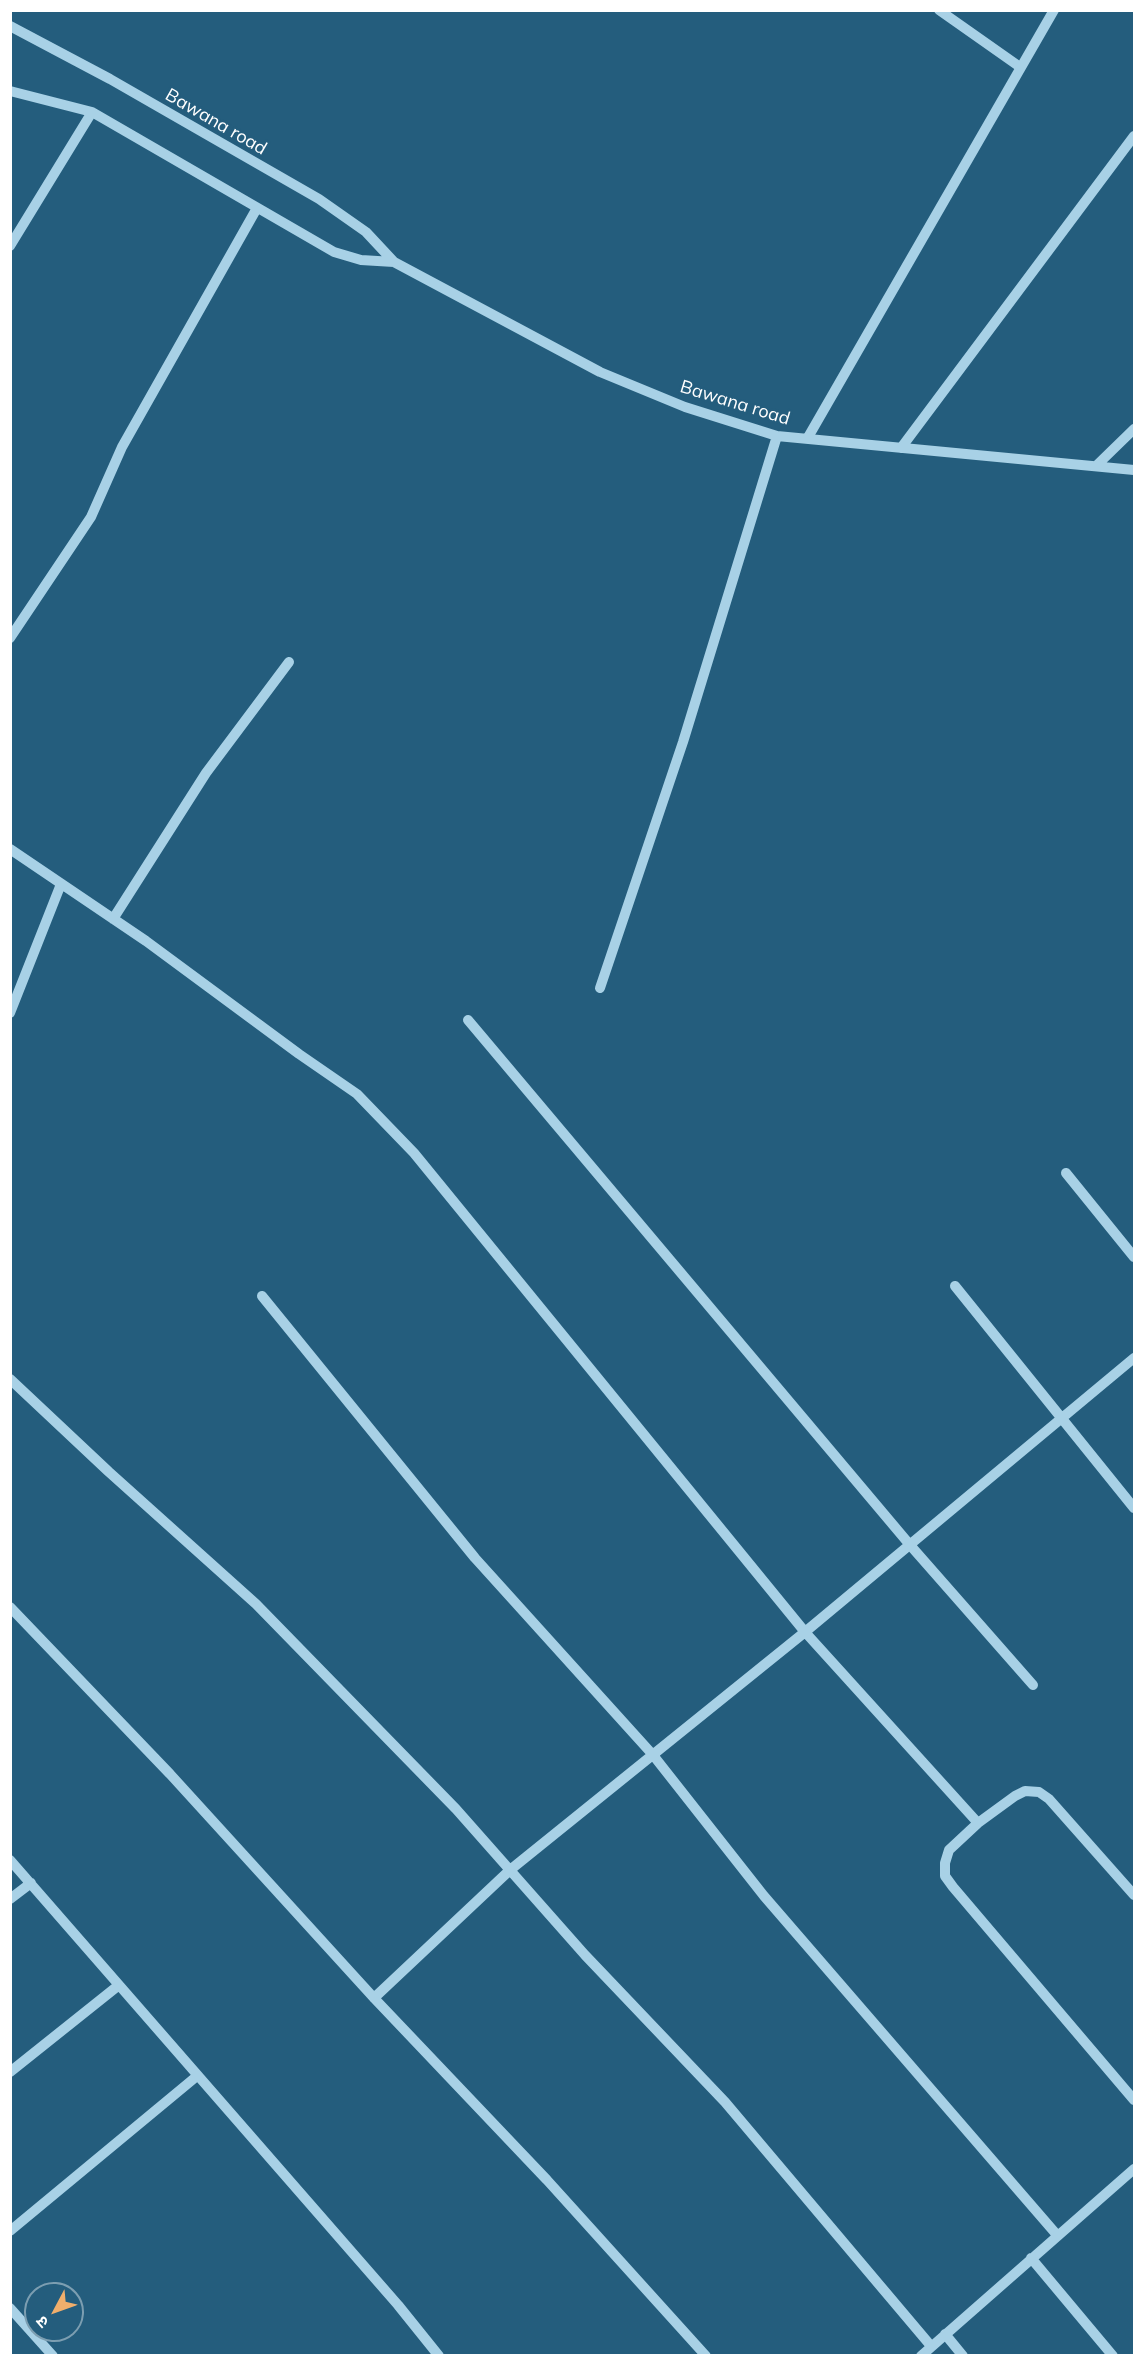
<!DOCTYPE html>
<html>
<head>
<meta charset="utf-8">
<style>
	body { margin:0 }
	#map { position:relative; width:1145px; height:2366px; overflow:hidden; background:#245d7d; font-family:Mulish,"Noto Sans Devanagari",sans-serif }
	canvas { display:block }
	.frame { position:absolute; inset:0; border:12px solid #fff; pointer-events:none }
	.north { position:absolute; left:24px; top:2282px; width:60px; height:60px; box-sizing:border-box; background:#245d7d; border:2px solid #7c9eb1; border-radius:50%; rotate:229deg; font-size:16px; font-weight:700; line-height:24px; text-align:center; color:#fff }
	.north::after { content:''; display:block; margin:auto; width:21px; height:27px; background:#f0ae6c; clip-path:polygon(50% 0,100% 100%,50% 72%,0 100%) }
</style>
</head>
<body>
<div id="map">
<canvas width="1145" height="2366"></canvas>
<div class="frame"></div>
<div class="north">उ</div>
</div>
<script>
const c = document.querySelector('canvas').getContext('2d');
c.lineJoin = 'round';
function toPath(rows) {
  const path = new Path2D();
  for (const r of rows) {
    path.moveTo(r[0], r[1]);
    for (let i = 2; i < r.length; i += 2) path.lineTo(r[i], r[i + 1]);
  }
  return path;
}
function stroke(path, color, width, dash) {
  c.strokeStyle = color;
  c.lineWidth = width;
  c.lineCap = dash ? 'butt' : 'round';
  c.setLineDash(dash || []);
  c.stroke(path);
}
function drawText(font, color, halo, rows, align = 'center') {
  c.font = font + ' Mulish,sans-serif';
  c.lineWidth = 5;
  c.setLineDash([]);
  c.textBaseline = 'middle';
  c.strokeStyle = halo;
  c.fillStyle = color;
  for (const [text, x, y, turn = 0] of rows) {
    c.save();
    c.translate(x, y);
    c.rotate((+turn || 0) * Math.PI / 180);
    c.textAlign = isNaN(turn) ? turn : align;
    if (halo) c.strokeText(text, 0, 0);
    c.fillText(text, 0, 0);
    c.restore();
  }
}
const minor = toPath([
	[939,10,1020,67],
	[10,26,110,79,319,199,366,232,394,262,600,372,685,407,777,436,1134,470],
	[10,91,92,112,334,252,361,260,394,262],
	[10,246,92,112],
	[807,439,1054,10],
	[901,448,1134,136],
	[1096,466,1134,429],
	[10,638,91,517,122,447,257,208],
	[10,849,146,941,299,1054,357,1094,414,1153,805,1632,978,1823],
	[113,919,206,773,289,662],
	[600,988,683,742,777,436],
	[10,1013,61,884],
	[468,1020,910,1545,1033,1685],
	[1066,1173,1134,1257],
	[955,1286,1134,1508],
	[262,1296,475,1558,653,1755,764,1896,1057,2235],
	[10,1379,109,1472,256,1604,456,1809,585,1955,725,2102,931,2346],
	[10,1607,170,1774,374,1998,547,2180,706,2356],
	[10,1860,398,2305,439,2356],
	[1134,1895,1049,1799,1039,1792,1025,1791,1015,1796,978,1823,949,1850,945,1863,945,1876,953,1887,1134,2100],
	[10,1899,31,1883],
	[374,1998,510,1870,805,1632,1134,1358],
	[10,2072,119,1985],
	[10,2231,197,2076],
	[1031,2258,1113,2356],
	[10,2308,53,2356],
	[945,2334,963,2356],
	[921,2356,1134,2169]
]);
const streetNames = [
	["Bawana road",216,122,30],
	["Bawana road",735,403,17]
];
stroke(minor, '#a8d1e6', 10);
drawText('18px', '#fff', '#245d7d', streetNames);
</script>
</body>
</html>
